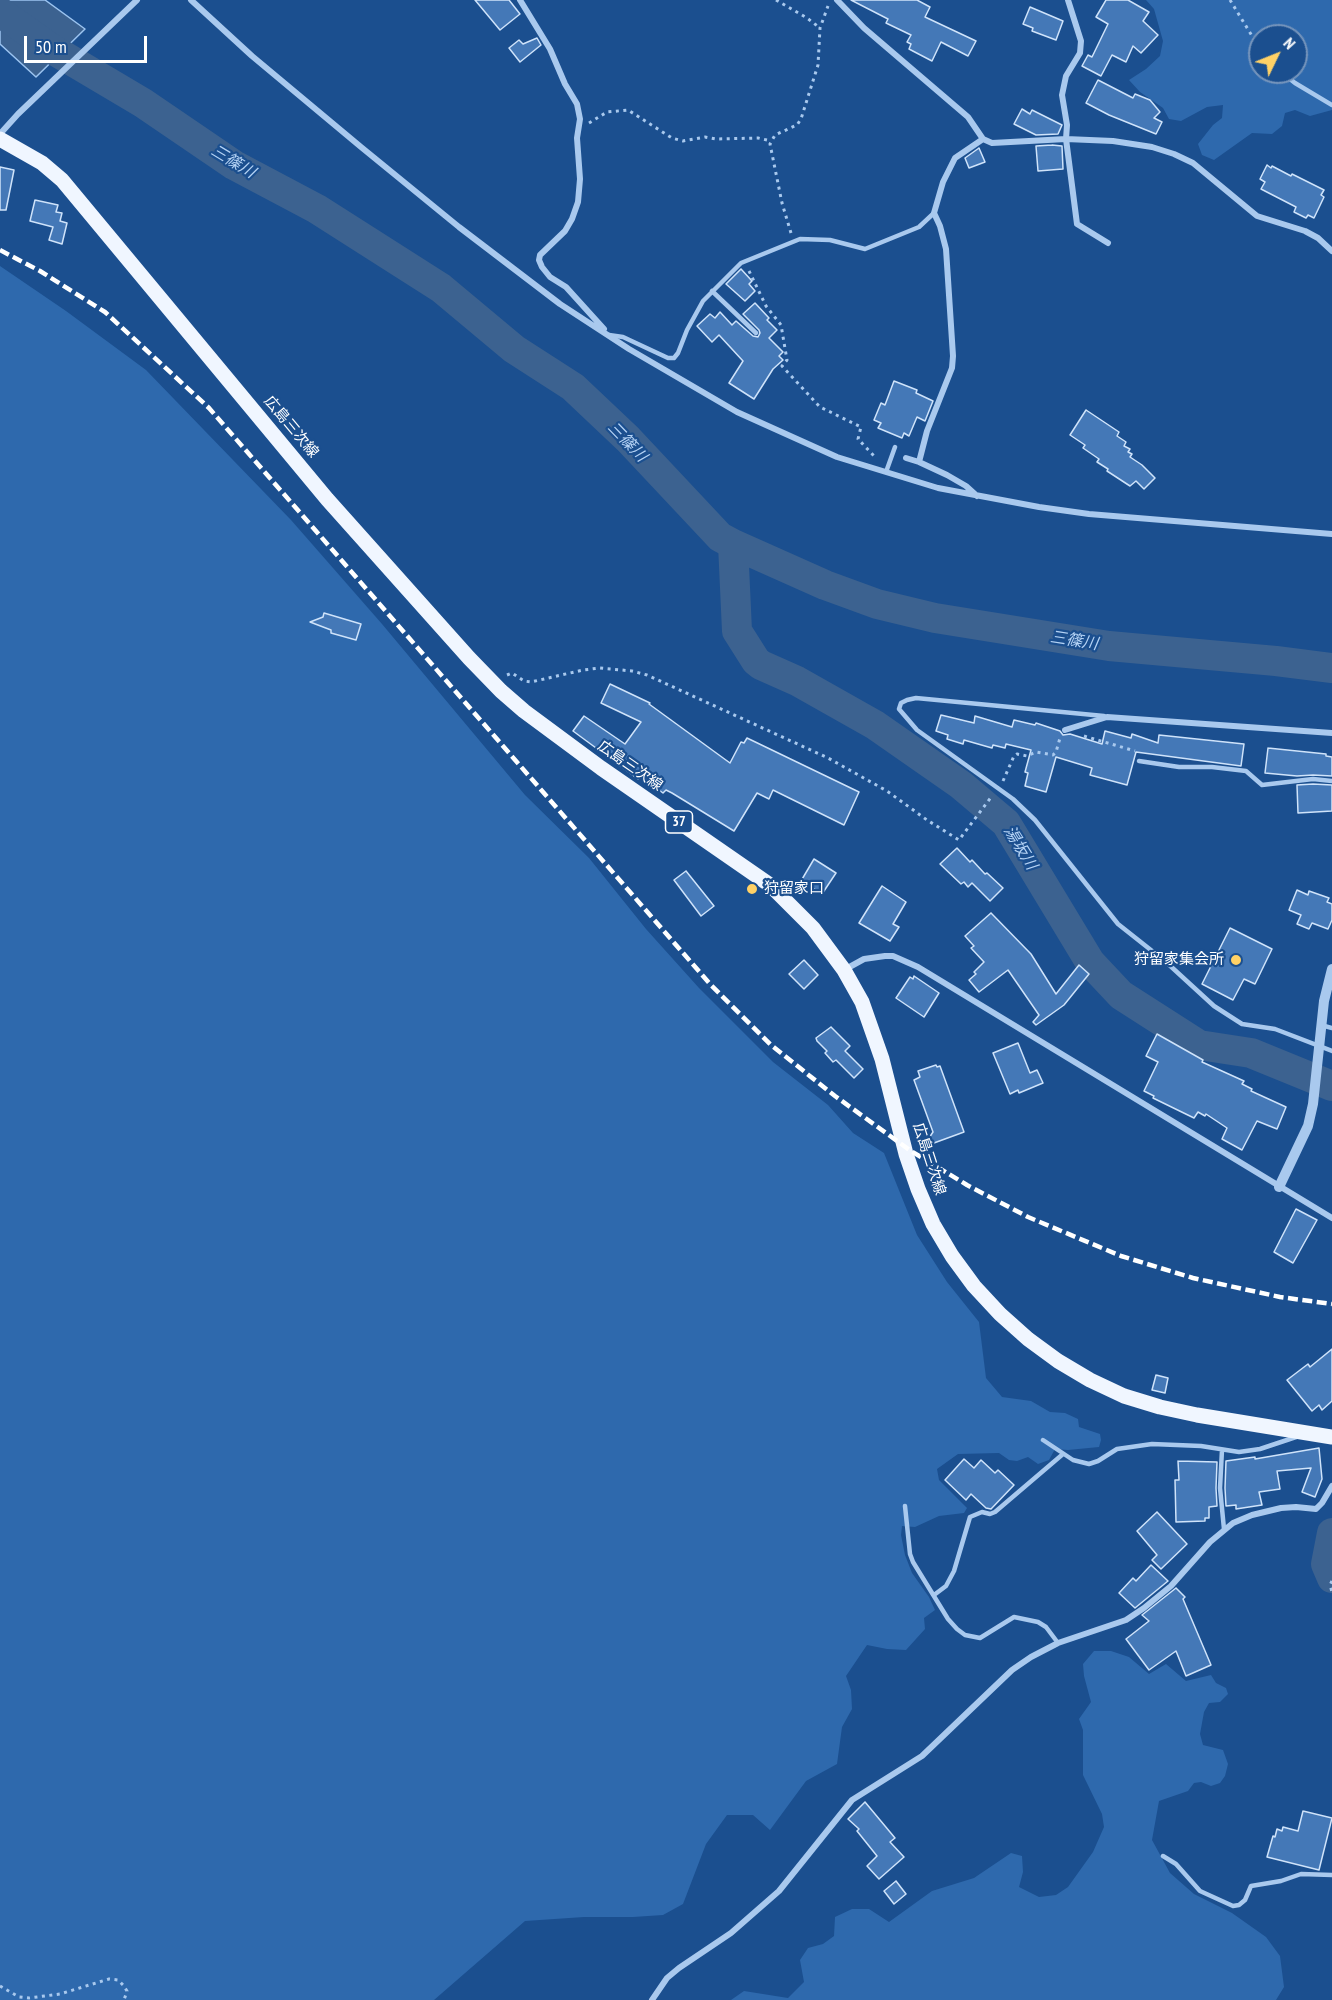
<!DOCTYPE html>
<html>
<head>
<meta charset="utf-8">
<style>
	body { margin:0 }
	#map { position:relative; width:1332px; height:2000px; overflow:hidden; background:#1b4f8f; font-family:"PT Sans Narrow",sans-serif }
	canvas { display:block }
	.north { position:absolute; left:1248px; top:24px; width:60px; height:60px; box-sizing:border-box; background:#1b4f8f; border:2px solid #7695bc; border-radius:50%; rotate:47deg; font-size:16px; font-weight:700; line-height:24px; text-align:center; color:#fff }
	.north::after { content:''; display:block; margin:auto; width:21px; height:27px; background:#ffd166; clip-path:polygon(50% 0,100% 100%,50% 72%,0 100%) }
	.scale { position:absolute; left:24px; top:36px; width:123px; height:27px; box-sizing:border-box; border:3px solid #fff; border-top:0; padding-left:8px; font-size:18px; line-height:21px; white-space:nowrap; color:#fff; -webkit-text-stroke:4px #1b4f8f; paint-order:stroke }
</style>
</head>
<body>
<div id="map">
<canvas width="1332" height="2000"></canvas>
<div class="north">N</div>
<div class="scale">50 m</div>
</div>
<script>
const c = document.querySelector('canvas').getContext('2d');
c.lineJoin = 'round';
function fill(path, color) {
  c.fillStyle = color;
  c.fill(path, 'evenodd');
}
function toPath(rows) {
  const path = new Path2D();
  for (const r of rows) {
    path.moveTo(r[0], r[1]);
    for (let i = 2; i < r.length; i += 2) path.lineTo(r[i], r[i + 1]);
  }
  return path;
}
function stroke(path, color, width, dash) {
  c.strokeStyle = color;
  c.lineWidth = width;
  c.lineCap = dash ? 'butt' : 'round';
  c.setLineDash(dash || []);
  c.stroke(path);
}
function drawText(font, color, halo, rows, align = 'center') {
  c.font = font + ' "PT Sans Narrow","Noto Sans JP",sans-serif';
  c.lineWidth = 4.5;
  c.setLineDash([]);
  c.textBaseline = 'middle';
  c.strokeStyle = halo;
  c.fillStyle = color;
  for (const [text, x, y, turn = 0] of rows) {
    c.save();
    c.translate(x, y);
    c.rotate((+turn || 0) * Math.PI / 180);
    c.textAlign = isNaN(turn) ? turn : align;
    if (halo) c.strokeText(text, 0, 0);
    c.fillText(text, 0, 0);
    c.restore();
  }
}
const green = toPath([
	[1146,0,1332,0,1332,110,1310,116,1295,110,1285,113,1282,126,1272,134,1252,133,1214,160,1202,155,1198,144,1213,125,1222,118,1223,105,1207,107,1181,121,1169,119,1163,108,1140,92,1129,80,1146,69,1160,56,1163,41,1154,9],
	[1260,36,1296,36,1296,72,1260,72],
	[0,266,66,311,146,370,291,520,382,624,525,795,589,858,646,929,699,988,773,1062,828,1105,853,1133,884,1153,917,1235,947,1282,979,1322,986,1378,1002,1397,1031,1401,1050,1412,1065,1413,1078,1419,1079,1427,1100,1434,1101,1440,1099,1447,1068,1450,1055,1449,1049,1460,1038,1464,1028,1457,1017,1461,1009,1460,999,1453,958,1454,937,1469,939,1480,967,1508,964,1513,939,1516,915,1527,902,1526,901,1535,905,1555,912,1573,929,1597,935,1610,924,1618,925,1629,906,1650,887,1649,867,1645,846,1676,851,1690,852,1709,842,1727,837,1764,806,1781,770,1830,753,1815,727,1815,706,1844,683,1904,663,1915,633,1917,584,1917,525,1921,434,2000,0,2000],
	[1094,1651,1111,1651,1129,1657,1149,1674,1166,1664,1186,1681,1211,1675,1216,1683,1226,1688,1228,1694,1220,1702,1209,1703,1204,1712,1200,1734,1203,1745,1223,1750,1228,1764,1225,1776,1220,1783,1211,1786,1201,1782,1194,1783,1188,1791,1159,1801,1152,1840,1170,1873,1194,1894,1232,1913,1266,1937,1280,1956,1284,1987,1276,2000,731,2000,744,1991,788,1998,804,1982,800,1960,808,1948,823,1944,834,1936,835,1917,852,1909,869,1909,889,1922,932,1891,974,1878,1011,1853,1022,1856,1023,1872,1019,1887,1039,1897,1056,1895,1068,1887,1093,1852,1104,1827,1102,1814,1083,1775,1083,1730,1079,1719,1091,1702,1084,1676,1083,1664]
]);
const water = toPath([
	[0,0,45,0,85,29,36,77,0,44,0,0]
]);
const river = toPath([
	[0,12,52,49,143,103,234,165,317,209,441,288,514,349,573,387,628,439,720,537,733,544,825,585,877,604,935,618,1109,646,1276,661,1332,668],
	[733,544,737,631,756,661,761,665,797,681,875,725,961,785,1006,823,1090,962,1121,995,1199,1045,1251,1053,1332,1086],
	[1332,1533,1326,1564,1332,1578]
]);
const building = toPath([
	[475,0,509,0,520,14,500,30,475,0],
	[851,0,917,0,930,7,925,17,976,41,968,56,941,42,932,61,909,49,911,44,907,42,911,35,886,23,888,19,851,0],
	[1106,0,1128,0,1149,12,1143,21,1158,35,1141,53,1133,46,1126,62,1112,55,1101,76,1082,66,1088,55,1092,57,1108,24,1096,17,1106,0],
	[1030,7,1063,21,1056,40,1032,31,1033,28,1023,24,1030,7],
	[537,38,541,45,520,62,509,48,519,40,523,44,537,38],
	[1098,80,1133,98,1135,94,1150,100,1160,112,1154,118,1162,122,1156,134,1109,115,1086,103,1098,80],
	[1022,109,1030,114,1032,110,1062,125,1058,134,1036,135,1014,124,1022,109],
	[1052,145,1062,146,1063,169,1038,171,1036,146,1052,145],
	[979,148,985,162,969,168,965,158,979,148],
	[1267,165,1271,168,1272,166,1291,176,1292,174,1324,190,1321,195,1324,197,1314,218,1308,215,1306,218,1294,212,1296,207,1261,189,1265,182,1260,179,1267,165],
	[0,167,14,170,6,210,0,210,0,167],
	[35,200,58,205,56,212,62,213,60,221,67,223,62,244,49,240,53,227,30,221,35,200],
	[741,269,752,281,749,284,755,291,745,301,726,284,741,269],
	[755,303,769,318,767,320,777,330,769,338,783,352,779,356,783,360,773,369,754,399,729,383,743,361,719,335,712,342,697,326,710,314,715,318,720,312,732,325,736,321,753,336,758,337,760,333,759,330,743,314,755,303],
	[894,381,917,390,916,393,933,401,925,421,917,417,909,436,904,433,902,438,878,428,881,423,874,420,881,403,885,405,894,381],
	[1086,410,1119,432,1117,436,1126,442,1124,446,1130,449,1128,452,1132,454,1130,457,1142,465,1155,478,1144,489,1136,481,1130,486,1107,471,1108,469,1097,462,1099,459,1083,448,1085,445,1070,435,1086,410],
	[324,613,361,624,356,640,331,633,331,630,310,622,323,617,324,613],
	[610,684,650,703,649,704,730,763,741,742,744,743,747,738,859,792,844,825,773,790,769,799,757,793,734,831,672,793,666,790,663,793,640,776,638,779,573,731,584,716,625,744,641,722,601,703,610,684],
	[941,715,974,723,975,716,1012,727,1014,720,1035,725,1036,723,1060,731,1063,735,1070,734,1102,744,1105,731,1131,738,1132,734,1158,743,1159,735,1244,744,1241,766,1136,752,1127,785,1090,775,1092,768,1056,757,1046,792,1025,786,1028,773,1025,772,1031,750,1006,744,1005,748,993,745,992,748,964,740,963,744,947,739,948,735,936,731,941,715],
	[1268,748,1326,754,1326,756,1332,757,1332,776,1313,775,1297,776,1265,773,1268,748],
	[1313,784,1332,785,1332,811,1298,813,1297,785,1313,784],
	[957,848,970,862,972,860,985,874,987,873,1003,888,990,901,972,883,968,887,964,882,961,884,940,864,957,848],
	[814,859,836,873,822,894,801,881,814,859],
	[686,871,714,906,701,916,674,880,686,871],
	[882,886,906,902,893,924,899,927,890,941,859,923,882,886],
	[1297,890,1308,895,1309,891,1329,898,1327,902,1332,904,1332,920,1328,929,1312,923,1309,929,1297,924,1301,915,1289,910,1297,890],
	[991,913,1031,954,1056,994,1079,965,1089,974,1064,1005,1036,1025,1033,1022,1039,1015,1008,970,979,992,969,980,976,974,974,972,984,962,971,948,974,946,965,936,991,913],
	[1230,928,1272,949,1255,984,1244,979,1233,1000,1202,984,1230,928],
	[804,960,818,975,804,989,789,974,804,960],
	[914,976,939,993,924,1017,896,998,910,977,913,979,914,976],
	[831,1027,850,1046,845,1051,863,1069,854,1078,836,1060,833,1062,825,1053,827,1051,817,1041,816,1038,831,1027],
	[1157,1034,1203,1060,1202,1062,1244,1081,1242,1084,1252,1089,1251,1091,1286,1107,1277,1129,1257,1121,1242,1150,1222,1139,1227,1128,1206,1114,1205,1116,1198,1112,1194,1118,1153,1098,1154,1096,1144,1091,1158,1062,1146,1056,1157,1034],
	[1018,1043,1030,1073,1037,1070,1043,1083,1019,1093,1018,1090,1010,1094,993,1053,1018,1043],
	[936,1065,937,1067,940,1066,964,1132,923,1147,933,1132,914,1080,920,1077,918,1071,936,1065],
	[1296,1209,1317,1220,1293,1263,1274,1252,1296,1209],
	[1332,1349,1332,1401,1322,1410,1319,1405,1312,1411,1287,1380,1308,1364,1310,1367,1332,1349],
	[1156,1375,1168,1378,1165,1393,1152,1390,1156,1375],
	[1319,1448,1322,1479,1315,1497,1302,1492,1311,1468,1277,1471,1280,1489,1259,1492,1262,1505,1236,1509,1236,1505,1226,1506,1225,1488,1226,1461,1255,1457,1255,1459,1319,1448],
	[964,1459,974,1468,981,1460,995,1473,998,1470,1014,1485,991,1509,986,1508,971,1494,966,1500,945,1480,964,1459],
	[1178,1461,1217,1462,1216,1488,1217,1506,1209,1507,1209,1518,1205,1518,1205,1521,1176,1522,1175,1480,1179,1480,1178,1461],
	[1157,1512,1187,1544,1161,1569,1152,1560,1157,1555,1137,1531,1157,1512],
	[1151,1565,1168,1581,1135,1608,1119,1593,1133,1578,1136,1581,1151,1565],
	[1176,1588,1185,1597,1183,1599,1211,1665,1186,1676,1176,1651,1149,1670,1126,1639,1149,1621,1142,1615,1176,1588],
	[865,1802,895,1838,890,1842,904,1857,879,1879,867,1866,877,1856,857,1831,859,1829,848,1819,865,1802],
	[1303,1811,1332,1818,1319,1870,1267,1857,1273,1836,1275,1837,1277,1829,1282,1831,1283,1827,1298,1831,1303,1811],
	[896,1881,906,1894,894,1904,884,1891,896,1881]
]);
const path = toPath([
	[776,0,807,18,820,28],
	[1230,0,1260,49],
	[589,123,607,112,628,110,672,138,683,141,705,137,716,139,758,138,771,141],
	[791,233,782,203,770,144,775,135,797,125,801,119,818,65,820,28,828,6],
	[749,271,766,306,781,325,787,360,782,366,820,407,861,427,858,439,874,456],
	[507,675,512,673,524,681,531,682,583,670,600,668,632,671,647,675,828,758,887,791,927,820,959,840,992,796],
	[1084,736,1135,751],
	[1003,781,1014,756,1017,754,1027,756,1036,752,1053,755,1056,752,1060,738],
	[1332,1581,1330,1585,1332,1592],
	[0,1986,19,1997,29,1998,60,1994,109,1979,118,1980,123,1985,127,1991,124,2000]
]);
const service = toPath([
	[1281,72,1295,83,1332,105],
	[712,291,756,333],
	[609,335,623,337,668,358,674,358,678,353,687,330,703,301,741,263,800,239,830,240,865,249,919,227,934,213],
	[886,472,895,447],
	[1104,716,916,698,907,700,901,703,899,709,917,730,1013,799,1035,820,1118,924,1166,962,1214,1006,1242,1024,1275,1029,1332,1051],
	[1139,761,1179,767,1212,767,1246,771,1262,785,1313,779,1332,781],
	[1321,1025,1332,1028],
	[1043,1440,1073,1460,1089,1464,1098,1461,1117,1449,1152,1444,1201,1446,1239,1452,1260,1449,1299,1436],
	[1222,1450,1220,1488,1224,1529],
	[905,1506,910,1554,913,1562,948,1619,957,1629,965,1635,980,1638,1014,1617,1038,1622,1046,1627,1058,1643],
	[934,1595,946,1586,954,1571,970,1517,982,1512,990,1514,995,1512,1063,1454],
	[1163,1856,1176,1864,1200,1891,1233,1906,1239,1905,1245,1900,1251,1886,1281,1881,1301,1874,1332,1875]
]);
const minor = toPath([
	[191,0,252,56,361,147,459,227,560,304,629,349,737,412,837,457,938,488,1039,507,1089,514,1332,534],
	[520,0,550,49,565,84,577,104,580,119,577,138,580,179,578,202,572,219,565,231,540,255,539,260,542,267,550,277,566,287,604,329],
	[837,0,864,28,968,117,983,139,992,143,1066,139,1113,141,1152,147,1174,154,1193,163,1257,216,1305,231,1318,238,1332,251],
	[1068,0,1081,41,1080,53,1066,76,1062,95,1067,125,1066,139,1077,224,1108,243],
	[0,134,18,114,137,0],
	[906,458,919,462],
	[977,496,966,486,947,475,919,462,927,431,952,368,953,356,946,249,940,226,934,213,943,182,955,158,983,139],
	[1065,730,1107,717,1332,733],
	[844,970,864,959,885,956,893,956,918,967,1332,1218],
	[652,2000,667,1978,679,1968,731,1933,779,1891,852,1800,922,1756,1012,1670,1031,1657,1058,1643,1126,1620,1144,1608,1171,1586,1210,1542,1233,1523,1252,1515,1281,1508,1296,1507,1316,1509,1322,1503,1332,1486]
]);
const tertiary = toPath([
	[1279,1187,1308,1126,1313,1104,1324,1001,1332,969]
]);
const primary = toPath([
	[0,139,42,163,62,180,327,499,469,658,501,691,524,711,601,768,770,885,813,928,844,970,862,1002,882,1059,906,1154,918,1189,933,1224,952,1256,974,1286,1000,1314,1028,1339,1058,1361,1090,1380,1124,1396,1160,1407,1197,1415,1332,1437]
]);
const rail = toPath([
	[0,250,40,271,105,312,209,408,710,984,771,1045,835,1096,911,1151,967,1185,1028,1217,1121,1256,1193,1278,1280,1297,1332,1304]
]);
const markers = [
	[752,889,6,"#ffd166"],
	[1236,960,6,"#ffd166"]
];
const shields = [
	[679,822,27]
];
const shieldNames = [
	["37",679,822]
];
const streetNames = [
	["広島三次線",291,427,50],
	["広島三次線",630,766,35],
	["広島三次線",929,1159,72]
];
const poiNames = [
	["狩留家口",764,889],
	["狩留家集会所",1224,960,"right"]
];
const waterNames = [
	["三篠川",233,162,31],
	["三篠川",627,442,46],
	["三篠川",1074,641,9],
	["湯坂川",1020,848,58]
];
fill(green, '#2e69ad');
fill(water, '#3c6290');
stroke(water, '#9cc4f0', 1.5);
stroke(river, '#3c6290', 30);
fill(building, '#4478b7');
stroke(building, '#cfe3fa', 1.5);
stroke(path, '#a9c9ee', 3, [3, 4.5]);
stroke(service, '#a9c9ee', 4.5);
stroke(minor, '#a9c9ee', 6);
stroke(tertiary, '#a9c9ee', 10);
stroke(primary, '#f0f6ff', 15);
stroke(rail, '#fff', 4.5, [10, 4.5]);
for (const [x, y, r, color] of markers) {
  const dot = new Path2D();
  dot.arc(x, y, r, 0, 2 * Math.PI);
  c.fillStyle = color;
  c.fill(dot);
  stroke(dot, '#1b4f8f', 2);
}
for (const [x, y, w] of shields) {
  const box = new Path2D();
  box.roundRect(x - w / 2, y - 11, w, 22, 4.5);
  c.fillStyle = '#1b4f8f';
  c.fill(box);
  stroke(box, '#fff', 1.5);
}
drawText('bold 14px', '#fff', null, shieldNames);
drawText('15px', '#fff', '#1b4f8f', streetNames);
drawText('15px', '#fff', '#1b4f8f', poiNames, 'left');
drawText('italic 16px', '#b5d3f5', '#1b4f8f', waterNames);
</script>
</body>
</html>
